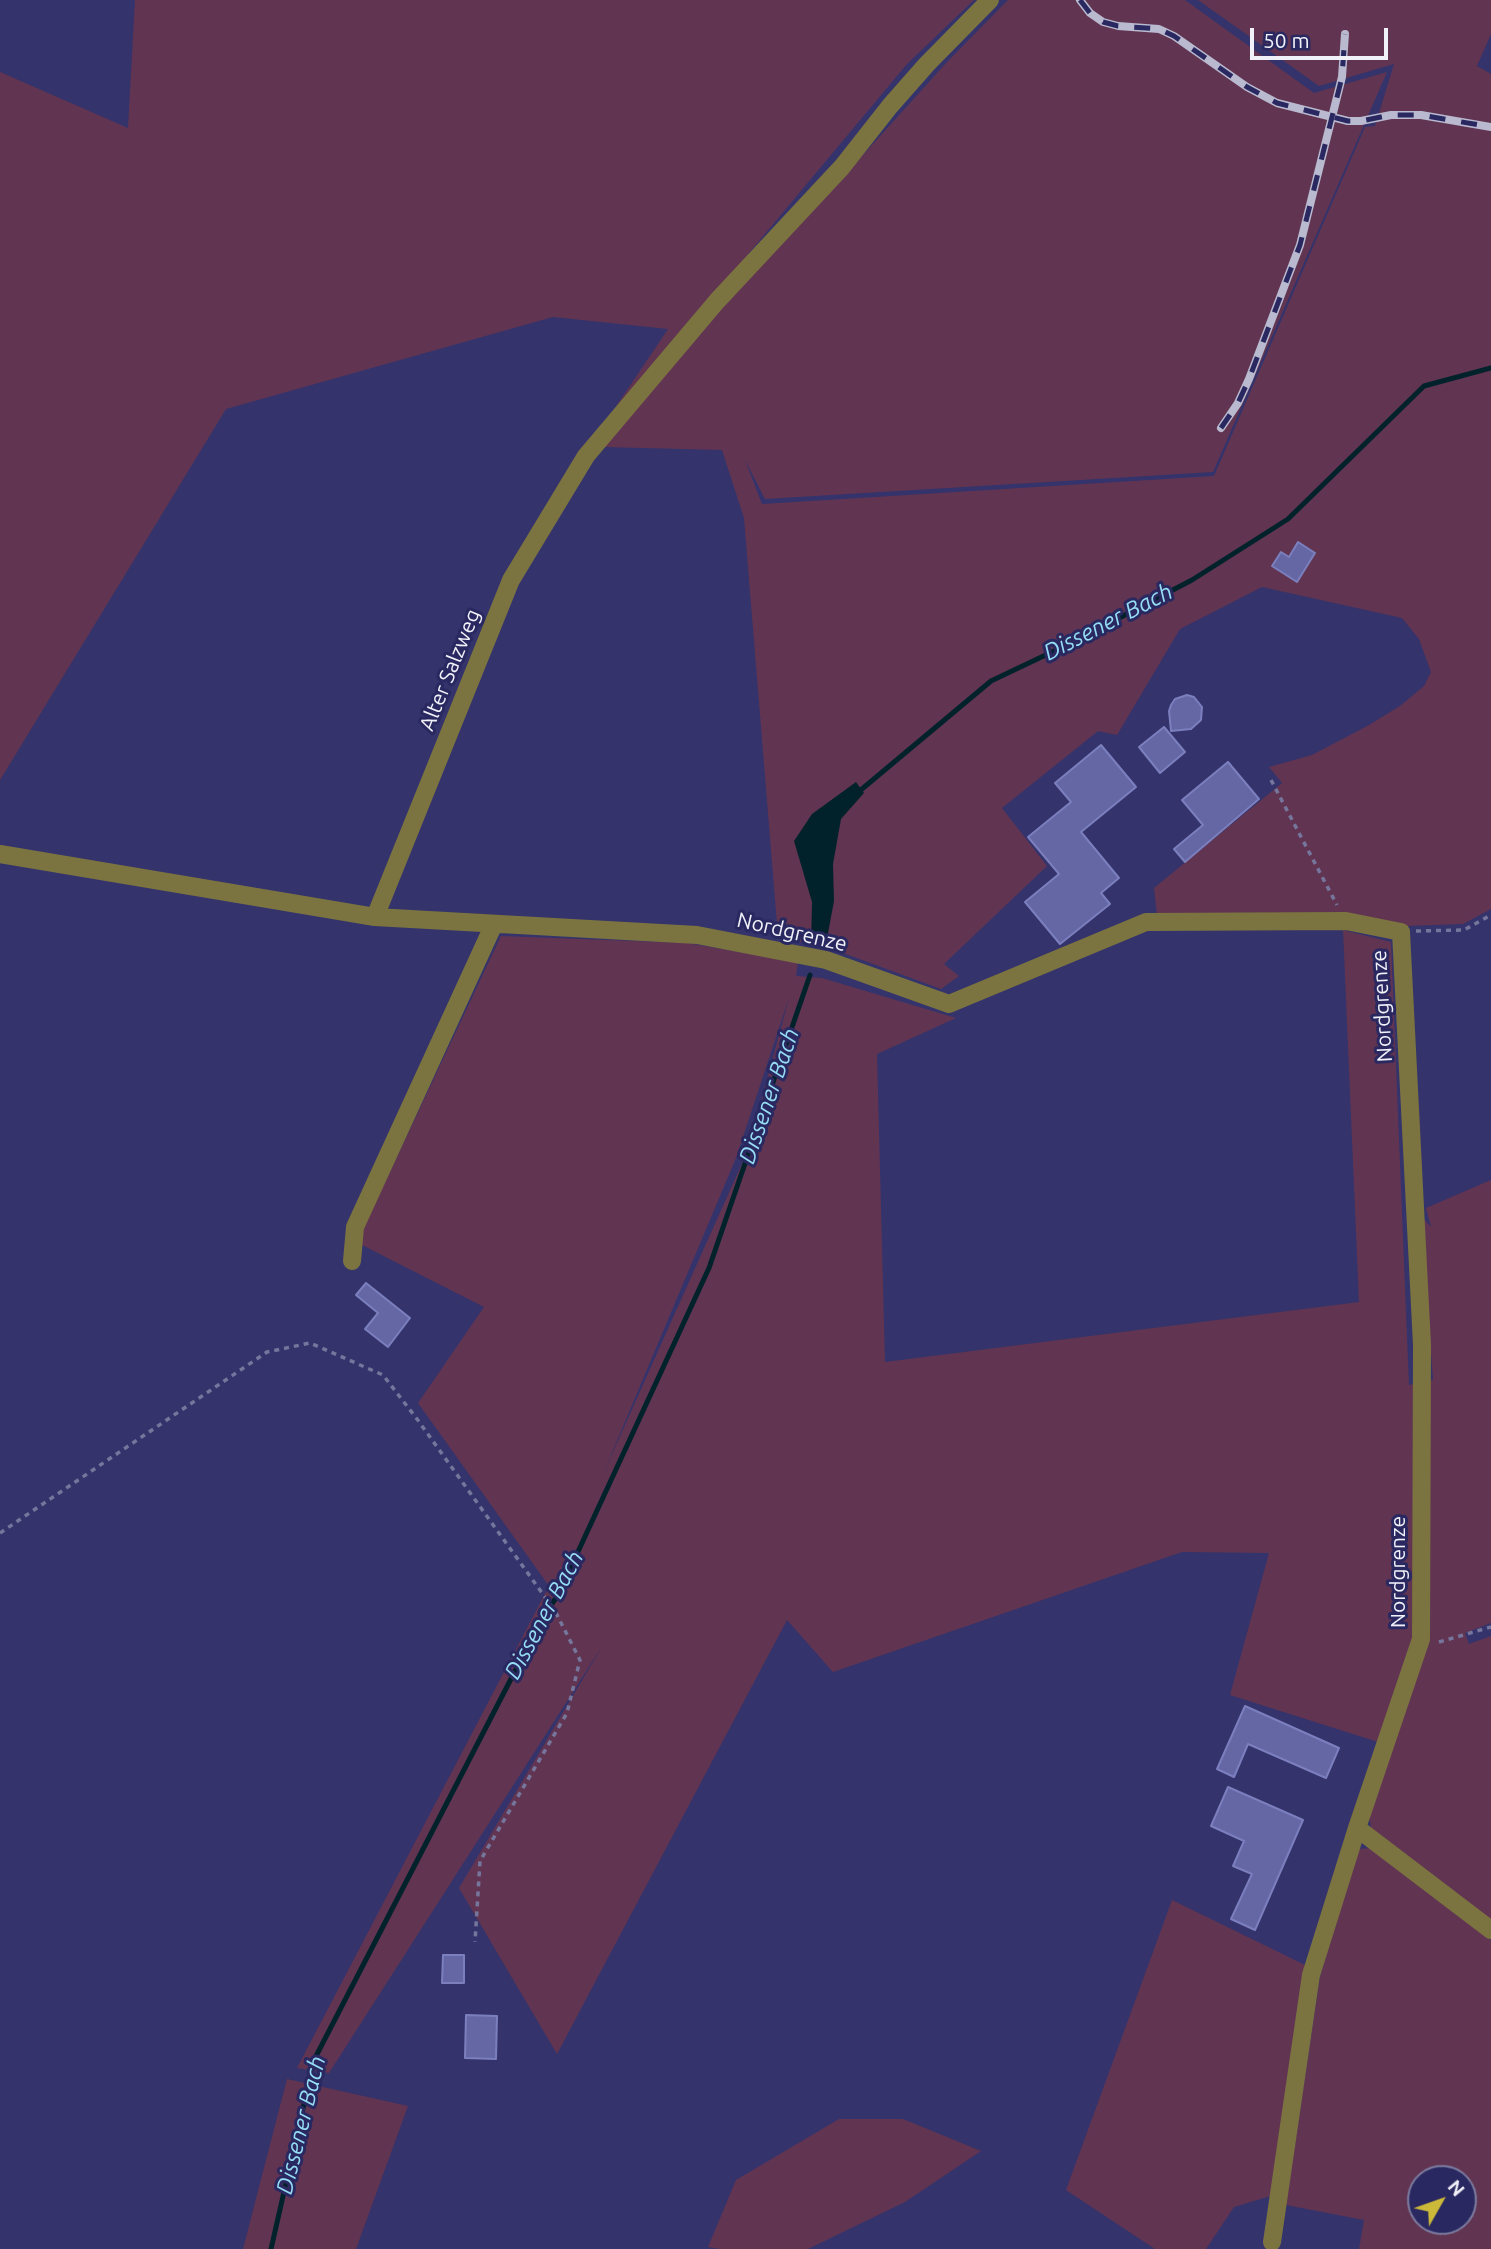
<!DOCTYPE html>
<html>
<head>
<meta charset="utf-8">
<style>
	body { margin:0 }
	#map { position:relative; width:1491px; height:2249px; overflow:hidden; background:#34336b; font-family:Ubuntu,sans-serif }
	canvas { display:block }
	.north { position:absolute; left:1407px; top:2165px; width:70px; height:70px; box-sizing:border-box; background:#2a2860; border:2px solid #7a799d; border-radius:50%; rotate:50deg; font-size:19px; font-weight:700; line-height:28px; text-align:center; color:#f1f2f9 }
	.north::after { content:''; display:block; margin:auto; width:24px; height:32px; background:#ccb939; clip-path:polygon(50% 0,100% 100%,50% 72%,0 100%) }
	.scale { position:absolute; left:1250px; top:28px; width:138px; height:32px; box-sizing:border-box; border:4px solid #f1f2f9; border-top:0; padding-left:9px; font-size:21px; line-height:24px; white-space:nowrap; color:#f1f2f9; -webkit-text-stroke:5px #2a2860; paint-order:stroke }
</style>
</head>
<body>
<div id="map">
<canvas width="1491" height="2249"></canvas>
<div class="north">N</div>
<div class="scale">50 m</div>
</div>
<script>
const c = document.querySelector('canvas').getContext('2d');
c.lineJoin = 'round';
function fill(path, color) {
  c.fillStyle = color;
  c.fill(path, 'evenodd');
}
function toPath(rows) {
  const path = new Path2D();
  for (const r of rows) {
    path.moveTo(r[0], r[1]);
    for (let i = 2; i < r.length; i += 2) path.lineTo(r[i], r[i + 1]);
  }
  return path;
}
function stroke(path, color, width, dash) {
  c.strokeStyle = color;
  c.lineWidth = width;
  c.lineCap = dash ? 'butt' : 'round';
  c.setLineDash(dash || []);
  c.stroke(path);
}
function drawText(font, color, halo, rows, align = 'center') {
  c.font = font + ' Ubuntu,sans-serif';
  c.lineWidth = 6;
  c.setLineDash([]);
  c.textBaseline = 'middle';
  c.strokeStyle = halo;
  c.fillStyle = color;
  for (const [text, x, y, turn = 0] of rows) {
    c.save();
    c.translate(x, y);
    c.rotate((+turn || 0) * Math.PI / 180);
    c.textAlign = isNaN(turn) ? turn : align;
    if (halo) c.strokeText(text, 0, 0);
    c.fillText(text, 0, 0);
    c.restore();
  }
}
const green = toPath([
	[135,0,974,0,907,64,719,289,835,186,947,62,1008,0,1185,0,1314,93,1387,72,1213,472,765,499,745,460,762,504,1214,476,1365,127,1375,126,1394,64,1319,86,1198,0,1491,0,1491,34,1477,66,1491,74,1491,909,1463,924,1406,926,1157,915,1154,888,1282,783,1269,767,1312,755,1369,725,1400,706,1424,686,1431,672,1419,639,1402,618,1262,587,1180,629,1117,735,1098,731,1002,808,1047,866,944,964,959,976,941,989,843,953,778,936,744,518,722,450,604,447,611,414,668,329,553,317,226,409,0,780,0,72,128,128],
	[1343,930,1391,942,1409,1385,1433,1380,1421,1216,1431,1227,1426,1208,1491,1180,1491,1623,1465,1633,1469,1644,1491,1636,1491,1925,1373,1837,1368,1811,1378,1742,1230,1695,1269,1553,1182,1552,833,1672,787,1620,557,2054,459,1888,603,1645,329,2073,297,2068,549,1586,418,1403,484,1307,358,1243,363,1229,501,936,687,943,798,962,796,976,822,978,956,1018,877,1054,885,1362,1359,1302],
	[789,998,748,1150,603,1474,736,1158],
	[1372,1848,1491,1940,1491,2249,1359,2249,1364,2220,1286,2205,1320,1977,1357,1849],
	[1421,2179,1463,2179,1463,2221,1421,2221],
	[1172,1900,1305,1965,1305,1968,1274,2195,1234,2207,1206,2249,1155,2249,1066,2190],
	[287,2079,408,2106,356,2249,243,2249],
	[839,2119,903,2119,981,2151,905,2202,808,2249,719,2249,708,2247,736,2180]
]);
const water = toPath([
	[856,782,864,793,841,819,833,864,834,901,826,944,811,945,812,902,794,841,812,814]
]);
const stream = toPath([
	[856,794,991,681,1075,641,1192,580,1288,519,1424,386,1491,368],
	[271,2249,314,2060,543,1617,558,1595,709,1268,810,975]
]);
const building = toPath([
	[1298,542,1315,553,1297,582,1272,566,1281,552,1289,557,1298,542],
	[1187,695,1194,697,1202,707,1201,720,1191,729,1171,731,1169,711,1171,705,1175,699,1187,695],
	[1164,727,1185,752,1160,773,1139,747,1164,727],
	[1101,745,1136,787,1081,832,1119,878,1101,893,1110,904,1060,944,1025,902,1059,874,1028,837,1071,802,1055,783,1101,745],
	[1228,762,1259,799,1185,862,1174,849,1203,825,1182,800,1228,762],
	[366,1283,410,1318,388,1347,365,1329,378,1313,356,1295,366,1283],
	[1245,1706,1339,1748,1326,1778,1248,1744,1234,1777,1217,1769,1245,1706],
	[1228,1787,1303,1820,1255,1930,1231,1919,1252,1874,1233,1866,1244,1841,1211,1826,1228,1787],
	[443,1955,464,1955,464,1983,442,1983,443,1955],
	[466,2015,497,2016,496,2059,465,2058,466,2015]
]);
const path = toPath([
	[1271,780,1337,905],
	[1416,931,1464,930,1491,915],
	[0,1533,267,1352,310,1343,383,1375,417,1419,555,1611,580,1660,567,1713,480,1861,475,1942],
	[1439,1642,1491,1627]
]);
const minor = toPath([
	[0,854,375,917,697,935,826,960,949,1004,1146,922,1346,921,1401,932,1422,1345,1421,1639,1357,1828,1491,1930],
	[375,917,511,580,586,456,717,301,842,167,890,106,927,64,990,0],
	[352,1261,355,1227,494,924],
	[1272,2242,1311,1975,1357,1828]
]);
const rail = toPath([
	[1080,0,1090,13,1103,22,1118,26,1159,29,1174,36,1247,87,1277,103,1348,121,1361,121,1391,115,1421,115,1491,127],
	[1221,428,1238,403,1249,379,1300,245,1342,77,1345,34]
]);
const streetNames = [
	["Alter Salzweg",450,670,-68],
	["Nordgrenze",792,932,13],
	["Nordgrenze",1382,1006,-93],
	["Nordgrenze",1398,1572,-90]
];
const waterNames = [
	["Dissener Bach",1108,622,-27],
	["Dissener Bach",769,1096,-71],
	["Dissener Bach",544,1615,-62],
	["Dissener Bach",301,2125,-76]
];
fill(green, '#613552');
fill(water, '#02222b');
stroke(stream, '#02222b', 5);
fill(building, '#6567a5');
stroke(building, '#7b7fbe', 2);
stroke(path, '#76769d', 3.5, [5, 5]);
stroke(minor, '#7b7440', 18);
stroke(rail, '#b9b9cf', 8);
stroke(rail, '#2a2860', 5, [16]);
drawText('21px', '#f1f2f9', '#2a2860', streetNames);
drawText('italic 23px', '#95ddf4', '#2a2860', waterNames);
</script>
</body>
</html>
